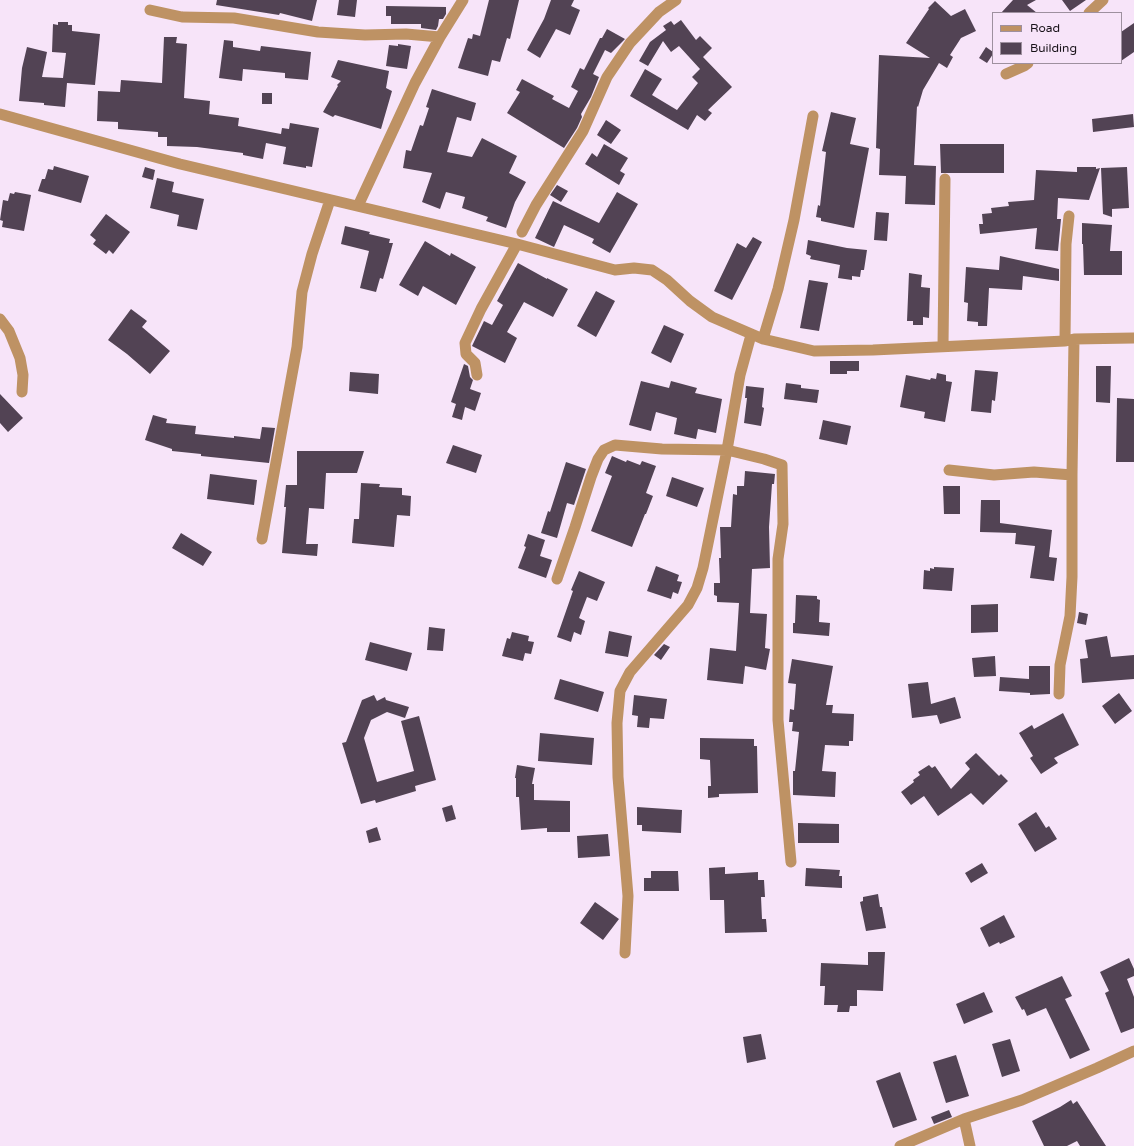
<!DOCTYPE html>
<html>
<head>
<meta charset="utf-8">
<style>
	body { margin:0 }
	#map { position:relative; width:1134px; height:1146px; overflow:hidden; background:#f7e4f9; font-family:"Varela Round",sans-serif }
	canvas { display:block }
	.legend { position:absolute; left:992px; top:12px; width:130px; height:52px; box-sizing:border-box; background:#f7e4f9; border:1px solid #9e909f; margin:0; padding:5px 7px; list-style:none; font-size:12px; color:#181219 }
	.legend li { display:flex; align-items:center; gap:8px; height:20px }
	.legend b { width:20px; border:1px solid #9e909f }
</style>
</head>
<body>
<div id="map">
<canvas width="1134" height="1146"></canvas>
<ul class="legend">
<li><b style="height:5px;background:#be9264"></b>Road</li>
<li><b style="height:11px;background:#524354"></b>Building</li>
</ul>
</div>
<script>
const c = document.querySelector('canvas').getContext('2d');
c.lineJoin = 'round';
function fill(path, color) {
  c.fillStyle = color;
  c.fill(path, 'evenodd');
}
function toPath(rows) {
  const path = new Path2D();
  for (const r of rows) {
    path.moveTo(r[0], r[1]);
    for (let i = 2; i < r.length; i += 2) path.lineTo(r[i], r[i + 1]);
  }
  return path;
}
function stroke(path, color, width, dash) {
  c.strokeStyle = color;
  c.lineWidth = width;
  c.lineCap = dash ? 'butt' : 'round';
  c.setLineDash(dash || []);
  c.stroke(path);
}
const building = toPath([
	[217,0,317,0,312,21,280,13,279,15,216,5],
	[339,0,357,0,355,17,337,15],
	[489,0,519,0,510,39,507,38,500,62,492,60,488,76,458,68,468,38,472,39,473,34,480,36],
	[551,0,574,0,571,6,580,10,570,35,556,29,540,58,527,50,544,19],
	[1013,0,1036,0,1027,5,1037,13,1001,13],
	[1062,0,1086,0,1070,11],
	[935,1,951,16,965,9,976,31,961,38,950,55,953,57,947,68,939,63,923,90,918,107,917,106,914,165,936,166,935,205,905,204,906,176,879,175,880,149,876,148,879,55,930,58,906,43,929,9,928,8],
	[386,6,446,7,446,14,443,19,439,19,438,26,436,30,421,28,421,24,391,24,391,16,386,16],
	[681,20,696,40,700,36,712,48,703,57,732,87,708,110,712,113,705,121,697,115,688,130,630,96,645,69,662,79,652,95,677,110,698,83,692,77,700,69,679,46,671,52,663,41,648,66,639,61,650,42,666,30,663,26,671,21,674,25],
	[58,22,68,22,68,25,72,25,72,31,100,34,95,85,67,83,65,107,44,105,44,103,19,101,22,68,27,47,47,52,42,77,63,78,66,53,52,52,53,24,58,25],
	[1134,23,1134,52,1121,61,1121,32],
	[607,29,625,39,611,53,605,50,593,74,599,77,591,97,581,114,582,117,577,128,564,148,507,113,520,92,516,90,522,79,554,96,552,99,569,108,578,91,571,87,580,68,584,70,600,38,602,38],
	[164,37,177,37,176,43,187,44,184,98,210,101,209,114,239,118,238,126,281,134,282,128,289,129,290,123,319,128,312,167,306,166,306,168,283,164,286,147,266,143,263,159,243,155,243,153,197,147,167,146,167,137,158,137,158,132,118,129,118,122,97,121,98,91,120,92,121,80,162,83],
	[224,40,233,41,233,47,260,51,261,46,311,52,308,80,285,78,285,73,243,69,242,81,219,78],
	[398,44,411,46,407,69,386,66,389,45,398,46],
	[986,47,993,52,993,54,987,63,979,58],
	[338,60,389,71,386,88,392,91,381,129,335,115,333,117,323,112,338,86,337,85,341,81,331,77],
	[432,89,476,103,471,121,457,117,447,152,472,157,482,138,517,156,509,173,526,182,515,202,506,228,486,221,488,217,462,208,465,197,446,192,440,209,422,202,432,173,403,168,406,150,411,151,420,125,423,126,429,108,426,107],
	[262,93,272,93,272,104,262,104],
	[831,112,856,118,850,144,869,148,854,228,821,221,821,218,816,217,818,205,820,206,826,152,822,151],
	[1133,114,1134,127,1093,132,1092,119],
	[606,120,621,130,611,144,597,135],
	[604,144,628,158,620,171,625,174,619,185,585,164,592,153,597,157],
	[940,144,1004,144,1004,173,941,173],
	[54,166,89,176,81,203,38,191,42,179,45,179,48,169,53,170],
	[145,167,155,170,153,180,142,177],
	[1077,167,1096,167,1096,169,1100,168,1089,200,1058,198,1057,219,1061,219,1058,251,1035,249,1037,228,980,234,979,224,983,224,982,214,992,213,991,208,1009,206,1008,202,1034,200,1036,170,1077,172],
	[1127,167,1129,208,1112,209,1112,217,1103,214,1101,168],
	[157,178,174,182,172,192,204,199,197,230,177,226,179,215,150,208],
	[557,185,568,191,561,202,550,195],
	[15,192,31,195,24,231,2,227,3,221,0,220,3,200,8,201,10,193,14,194],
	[617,192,638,204,610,253,592,243,594,239,564,225,554,247,535,238,553,201,599,223],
	[876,212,889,213,887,241,874,240],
	[106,214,130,232,113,254,109,250,106,254,93,244,96,240,90,235],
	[1082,223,1112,225,1110,251,1122,251,1122,275,1084,275,1083,244,1082,244],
	[345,226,370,232,369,234,390,239,389,243,393,243,383,279,380,278,376,292,360,288,369,251,341,244],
	[753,237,762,242,732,300,714,291,737,243,746,248],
	[808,240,847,248,867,250,864,270,861,270,860,277,852,276,852,280,838,278,840,265,810,259,811,256,806,254],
	[425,241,450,256,451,253,476,267,456,305,423,286,418,296,399,285],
	[1000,256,1059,269,1059,281,1023,276,1022,290,989,288,987,326,978,326,978,322,967,321,968,303,964,302,966,267,999,270],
	[518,263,547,279,547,278,568,289,553,317,524,302,507,332,517,338,505,363,472,346,484,321,492,325,503,305,497,301],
	[909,273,922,275,921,287,930,288,929,318,923,317,923,325,913,325,913,321,907,321],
	[809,280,828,283,819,331,800,328],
	[596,291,615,301,596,337,577,326],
	[131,309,147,321,142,327,170,351,150,374,127,354,108,340],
	[664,325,684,334,671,363,651,353],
	[830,361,859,361,859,371,847,371,847,374,830,374],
	[464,364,468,366,470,377,473,380,470,389,481,393,475,411,465,407,462,420,452,417,456,404,451,402],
	[1096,366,1111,366,1110,403,1096,402],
	[975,370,998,372,995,401,992,400,991,413,971,411],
	[350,372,379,374,378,394,349,391],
	[937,373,946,375,946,381,952,382,945,422,924,418,925,412,900,407,906,375,930,380,931,378,936,379],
	[641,381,669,388,671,381,697,388,695,393,722,399,716,433,698,429,696,439,674,434,677,418,656,412,651,431,629,425],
	[786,383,801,385,801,388,819,390,817,403,784,399],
	[746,386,764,388,762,407,764,408,761,426,744,423,747,398,745,398],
	[0,394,23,418,8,432,0,423],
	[1117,398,1134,399,1134,462,1116,462],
	[153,415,167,419,166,423,196,426,195,434,234,438,234,436,260,439,262,427,275,428,269,463,201,456,201,454,172,451,172,449,145,440],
	[823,420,851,426,847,445,819,439],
	[453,445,482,455,476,473,446,463],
	[297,451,364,451,357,473,326,473,324,509,309,508,306,544,318,544,317,556,282,553,286,507,284,507,286,485,297,485],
	[612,456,626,462,627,460,640,465,642,461,656,466,646,493,653,496,646,514,645,514,632,547,591,531,612,476,605,473],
	[566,462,586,469,574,505,567,503,557,538,541,533,548,511,550,512],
	[745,471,775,474,774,484,772,484,769,527,770,568,752,569,750,613,767,614,765,648,770,649,766,670,745,666,743,684,707,680,710,648,736,651,739,603,717,602,717,596,714,595,714,583,720,583,719,558,721,558,720,527,731,527,733,494,737,495,737,486,744,486],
	[210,474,257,480,254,505,207,499],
	[672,477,704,488,697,507,666,496],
	[361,483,380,484,379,487,402,488,402,495,411,496,410,516,397,515,394,547,352,543,354,519,359,519],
	[943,486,960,486,960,514,944,514],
	[981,500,1000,500,1000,523,1052,530,1049,557,1057,558,1054,581,1030,578,1035,546,1015,544,1016,533,980,532],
	[181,533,212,552,203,566,172,548],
	[528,534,545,540,540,556,552,560,546,578,518,568,526,547,524,546],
	[656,566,679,575,677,581,682,582,678,594,673,592,671,599,647,591],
	[934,567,954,568,952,591,923,589,924,570,930,571,930,568,934,569],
	[579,571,605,582,597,601,587,597,579,618,585,621,581,635,574,632,571,642,557,637,573,591,571,590],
	[796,595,817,596,817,599,820,600,819,622,830,623,829,636,793,633,793,623,795,623],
	[998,604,998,632,971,633,971,605],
	[1079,612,1088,614,1086,625,1077,623],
	[429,627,445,629,443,651,427,650],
	[609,631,632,636,628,657,605,653],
	[512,632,529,636,528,641,534,642,531,654,525,653,523,661,502,656,507,638,510,639],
	[1107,636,1111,657,1134,655,1134,679,1082,683,1080,659,1088,658,1085,640],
	[370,642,412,653,407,671,365,660],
	[664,644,670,647,661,660,654,655],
	[995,656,996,676,974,677,972,658],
	[792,659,833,666,826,705,833,705,832,713,854,714,853,741,849,741,849,746,825,745,822,771,836,772,835,797,793,795,793,771,795,771,799,732,792,731,793,722,789,722,790,709,794,710,796,684,788,683],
	[1029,666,1050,666,1050,694,1030,695,1030,693,999,691,1000,677,1029,679],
	[560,679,604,692,598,712,554,699],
	[928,682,931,704,955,697,961,718,940,724,937,715,912,718,908,684],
	[1119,693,1132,711,1115,724,1102,706],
	[374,695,377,701,385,697,386,700,409,707,405,718,387,712,371,720,364,738,377,782,414,771,401,721,419,716,436,780,415,786,416,791,376,803,375,800,361,804,342,743,346,742,362,700],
	[634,695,667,699,664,719,650,718,649,728,637,727,638,716,632,715],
	[1063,713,1079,745,1054,758,1058,763,1041,774,1030,758,1033,756,1019,733,1032,725,1034,729],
	[540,733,594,738,592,765,538,761],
	[700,738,754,739,754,746,757,746,758,793,719,794,719,797,708,798,708,786,711,786,710,760,700,759],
	[976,753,999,776,1001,774,1008,781,983,805,971,793,938,816,924,796,911,805,901,792,914,782,913,780,920,775,918,772,929,765,932,768,935,766,951,789,970,769,965,763],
	[517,765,535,768,532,784,534,784,534,800,570,801,570,832,547,832,547,828,521,830,519,797,516,797,516,778,515,778],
	[452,805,456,819,446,822,442,808],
	[637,807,682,810,681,833,642,831,642,825,637,825],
	[1036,812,1046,828,1049,826,1057,839,1035,852,1018,824],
	[798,823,839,824,839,843,798,843],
	[377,827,381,840,369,843,366,831],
	[608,834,610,856,578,858,577,836],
	[982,863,988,873,971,883,965,873],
	[725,867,725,874,758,872,758,880,764,880,765,897,761,897,762,919,766,919,767,932,725,933,724,900,710,900,709,868],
	[806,868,840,870,839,876,842,876,842,888,805,886],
	[651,871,678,871,679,891,644,891,644,878,651,878],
	[878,894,880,907,882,907,886,928,866,931,860,902,863,901,863,897],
	[595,902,619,919,603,940,580,923],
	[1004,915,1015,937,1000,944,999,942,989,947,980,928],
	[868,952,885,952,883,991,857,990,857,1006,850,1006,849,1012,837,1012,838,1005,824,1005,825,986,820,986,821,963,868,965],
	[1129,958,1134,969,1134,976,1127,979,1134,997,1134,1028,1121,1033,1105,993,1109,991,1100,972],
	[1062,976,1072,996,1065,999,1090,1050,1070,1059,1046,1008,1027,1016,1024,1009,1022,1010,1015,997],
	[984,992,993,1012,964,1024,956,1004],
	[761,1034,766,1059,747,1063,743,1037],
	[1010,1039,1020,1071,1002,1077,992,1044],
	[956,1055,969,1096,946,1103,933,1062],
	[900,1072,917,1120,893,1128,876,1081],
	[1071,1100,1073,1104,1077,1101,1106,1146,1080,1146,1077,1141,1067,1146,1044,1146,1032,1121,1060,1107],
	[949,1110,952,1117,934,1124,931,1117]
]);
const minor = toPath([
	[150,10,182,17,234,18,318,32,365,35,406,34,440,37],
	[1089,13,1103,0],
	[1006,74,1024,66,1028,63],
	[0,114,180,164,517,244,615,270,634,268,652,270,667,280,690,301,712,317,763,339,814,351,873,350,1065,341,1074,339,1134,338],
	[358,206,415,83,440,37,463,0],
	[522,232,536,205,583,131,607,77,630,43,659,12,676,0],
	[0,319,9,331,20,358,23,375,22,392],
	[763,339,778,289,794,220,813,116],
	[1065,341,1066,244,1069,216],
	[943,346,945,179],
	[477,375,475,363,466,354,465,343,481,309,517,244],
	[949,470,994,475,1034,472,1072,475],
	[262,539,297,347,302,292,312,254,330,200],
	[557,579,575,527,591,477,598,459,604,450,615,445,662,449,727,450,764,459,782,465,783,524,778,559,778,720,791,862],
	[1059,694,1060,665,1070,616,1072,577,1072,475,1074,339],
	[625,953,628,896,618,777,617,723,620,691,630,672,688,605,697,588,703,568,727,450,740,375,751,335],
	[964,1119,970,1146],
	[900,1146,964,1119,1022,1100,1097,1068,1134,1051]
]);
fill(building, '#524354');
stroke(minor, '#be9264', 11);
</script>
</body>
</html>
